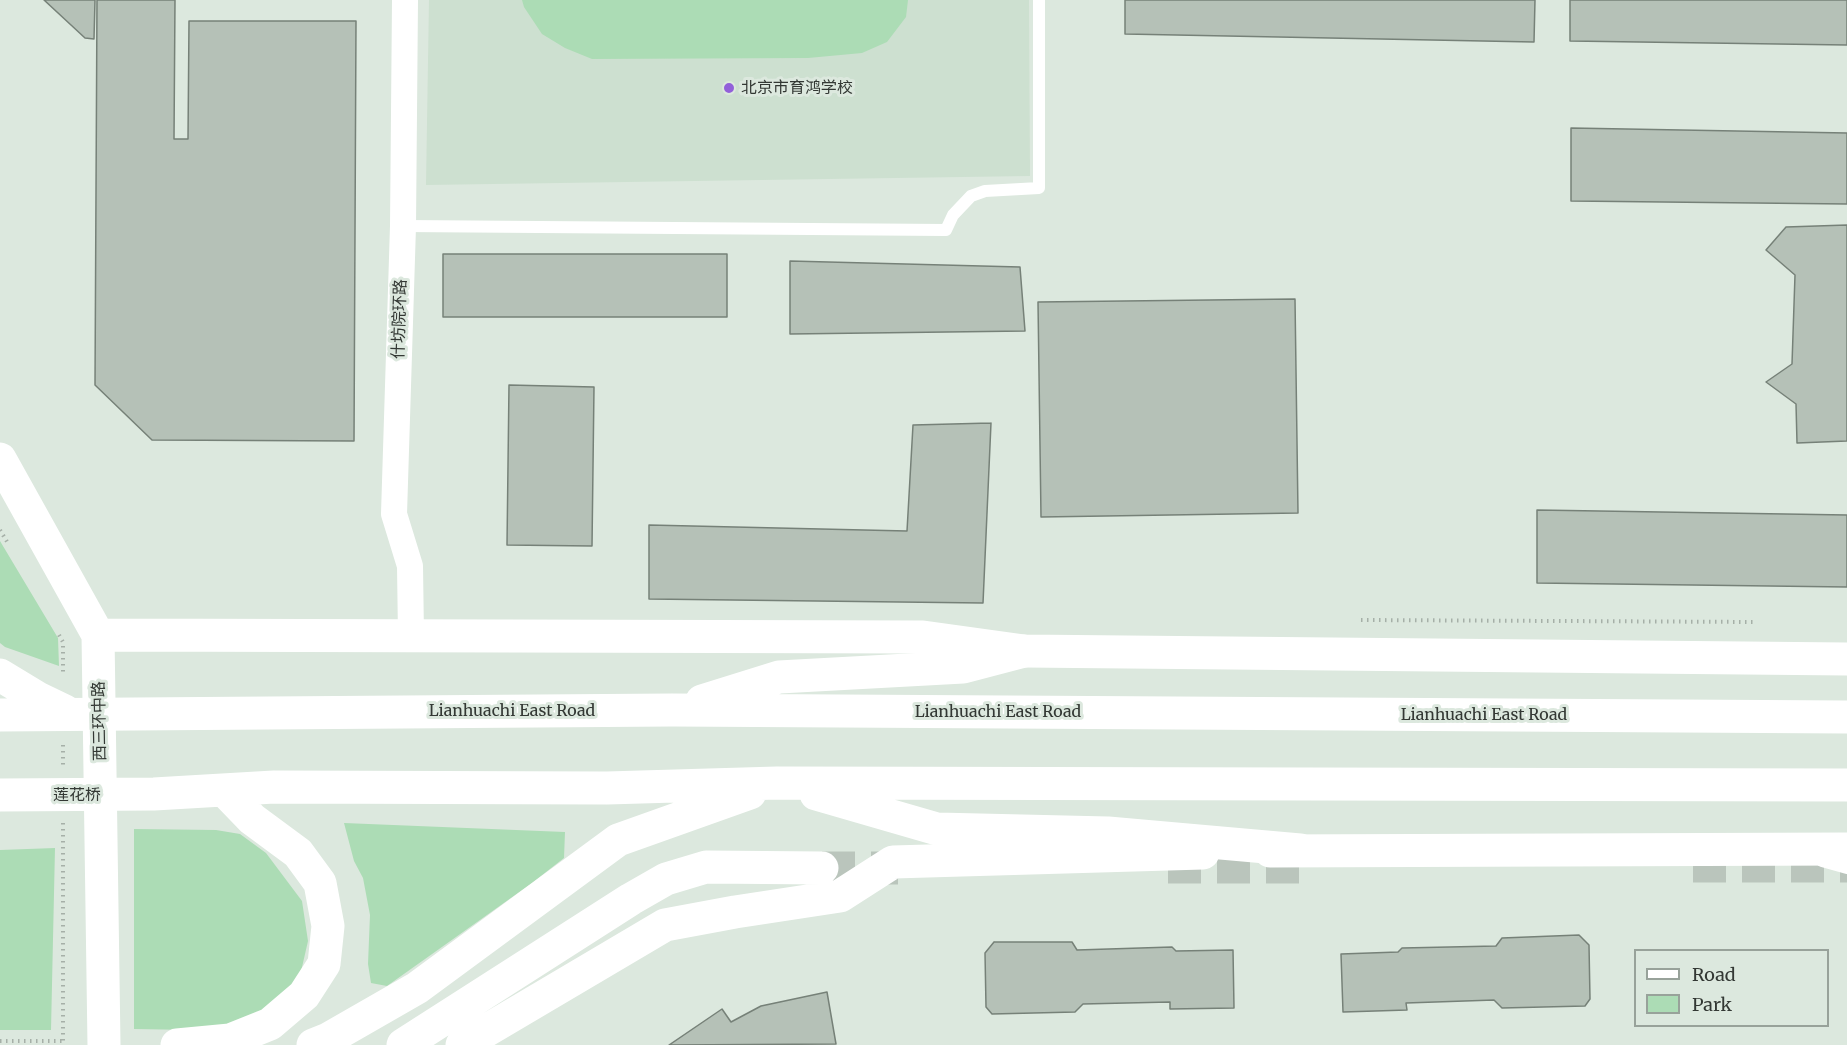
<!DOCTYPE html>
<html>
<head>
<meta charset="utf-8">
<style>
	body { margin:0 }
	#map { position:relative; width:1847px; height:1045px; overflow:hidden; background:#dce8de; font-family:Merriweather,serif }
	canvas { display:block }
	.legend { position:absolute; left:1634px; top:949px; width:195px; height:78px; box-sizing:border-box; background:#dce8de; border:2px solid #98a29a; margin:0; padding:8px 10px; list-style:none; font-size:18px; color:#333834 }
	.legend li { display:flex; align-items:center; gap:12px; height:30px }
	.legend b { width:30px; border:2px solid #98a29a }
</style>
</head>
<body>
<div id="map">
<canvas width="1847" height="1045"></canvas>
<ul class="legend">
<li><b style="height:8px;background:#fff"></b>Road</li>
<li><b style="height:16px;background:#acdcb5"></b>Park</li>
</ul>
</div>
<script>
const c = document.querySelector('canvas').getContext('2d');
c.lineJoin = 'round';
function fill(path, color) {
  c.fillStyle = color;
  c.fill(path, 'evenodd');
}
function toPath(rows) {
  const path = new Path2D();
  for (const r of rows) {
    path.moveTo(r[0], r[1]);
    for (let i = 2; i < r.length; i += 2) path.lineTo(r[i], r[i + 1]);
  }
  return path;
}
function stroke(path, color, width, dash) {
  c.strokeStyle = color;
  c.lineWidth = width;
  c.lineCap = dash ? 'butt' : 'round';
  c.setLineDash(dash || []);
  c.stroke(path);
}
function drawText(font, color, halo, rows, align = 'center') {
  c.font = font + ' Merriweather,"Noto Sans SC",serif';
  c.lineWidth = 6;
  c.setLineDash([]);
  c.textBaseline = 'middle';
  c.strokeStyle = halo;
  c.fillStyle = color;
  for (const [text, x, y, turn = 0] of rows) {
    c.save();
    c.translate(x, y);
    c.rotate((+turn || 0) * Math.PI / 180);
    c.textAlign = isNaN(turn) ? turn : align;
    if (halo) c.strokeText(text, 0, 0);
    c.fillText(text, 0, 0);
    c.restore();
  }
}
const built = toPath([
	[429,0,1029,0,1030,176,426,185]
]);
const green = toPath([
	[522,0,908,0,906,17,887,42,862,53,808,58,592,59,565,48,542,34,524,7],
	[0,541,58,638,59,666,5,647,0,643],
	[344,823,565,832,564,858,532,883,387,986,371,983,368,964,370,915,363,878,354,861],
	[134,829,216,830,240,834,266,853,302,901,308,941,300,976,289,995,259,1015,228,1024,193,1030,134,1029],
	[55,848,51,1030,0,1030,0,850]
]);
const building = toPath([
	[44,0,95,0,94,39,85,38,44,0],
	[97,0,175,0,174,139,188,139,189,21,356,21,354,441,152,440,95,385,97,0],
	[1125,0,1535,0,1534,42,1125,34,1125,0],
	[1570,0,1847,0,1847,45,1570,41,1570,0],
	[1571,128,1847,133,1847,204,1571,201,1571,128],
	[1847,225,1847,441,1797,443,1796,404,1766,382,1792,364,1795,275,1766,250,1786,227,1847,225],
	[443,254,727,254,727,317,443,317,443,254],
	[790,261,1020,267,1025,331,790,334,790,261],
	[1295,299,1298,513,1041,517,1038,302,1295,299],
	[509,385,594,387,592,546,507,545,509,385],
	[991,423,983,603,649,599,649,525,907,531,913,425,991,423],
	[1537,510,1847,515,1847,587,1537,583,1537,510],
	[1579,935,1589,945,1590,999,1585,1006,1502,1008,1494,1000,1406,1003,1407,1010,1343,1012,1341,954,1398,952,1402,948,1496,946,1502,938,1579,935],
	[994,942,1072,942,1077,950,1172,947,1176,951,1233,950,1234,1008,1170,1009,1170,1002,1083,1004,1075,1012,992,1014,986,1007,985,953,994,942],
	[827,992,836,1044,669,1045,722,1009,731,1022,761,1006,827,992]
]);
const secondaryTunnel = toPath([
	[1693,866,1847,866],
	[1168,867,1312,867],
	[822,868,898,868]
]);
const path = toPath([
	[0,530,9,545],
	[1361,620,1756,622],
	[59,635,63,642,63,675],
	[63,745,63,765],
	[63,823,63,1045],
	[0,1041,63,1041]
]);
const lane = toPath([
	[403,226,946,230,953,215,971,196,985,191,1039,188,1039,0],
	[1822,861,1847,868]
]);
const street = toPath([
	[405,0,403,226,394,514,410,566,411,636]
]);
const secondary = toPath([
	[0,459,98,635,104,1045],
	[98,635,923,637,1024,651,1847,659],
	[1270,851,1847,849],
	[403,1045,631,899,666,879,706,867,822,868],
	[462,1045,665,925,735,912,840,896,893,862,1203,853]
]);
const highway = toPath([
	[0,675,38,698,65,711],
	[702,701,779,677,963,667,1024,651],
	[0,715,672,710,1847,717],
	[816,794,937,829,1108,833,1300,850],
	[0,795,154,794,274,787,607,788,777,783,1847,785],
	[177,1045,230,1040,270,1024,304,995,324,964,328,926,320,883,298,853,252,819,224,790],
	[313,1045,328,1039,417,988,618,840,750,793]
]);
const markers = [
	[729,88,6,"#9260d9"]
];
const poiNames = [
	["北京市育鸿学校",741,88]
];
const streetNames = [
	["什坊院环路",400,319,-88],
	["Lianhuachi East Road",512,711],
	["Lianhuachi East Road",998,712],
	["Lianhuachi East Road",1484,715],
	["西三环中路",100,721,-91],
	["莲花桥",77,795]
];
fill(built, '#cde0d0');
fill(green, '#acdcb5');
fill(building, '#b5c1b7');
stroke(building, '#768178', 1.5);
stroke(secondaryTunnel, '#bac5bc', 33, [33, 16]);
stroke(path, '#a6b0a8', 4, [1.5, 4.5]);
stroke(lane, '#fff', 12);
stroke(street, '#fff', 26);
stroke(secondary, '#fff', 33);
stroke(highway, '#fff', 33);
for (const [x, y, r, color] of markers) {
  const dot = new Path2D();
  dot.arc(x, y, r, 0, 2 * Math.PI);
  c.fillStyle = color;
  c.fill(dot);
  stroke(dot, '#dce8de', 2);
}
drawText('16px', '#333834', '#dce8de', poiNames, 'left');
drawText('16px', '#333834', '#dce8de', streetNames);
</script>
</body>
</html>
